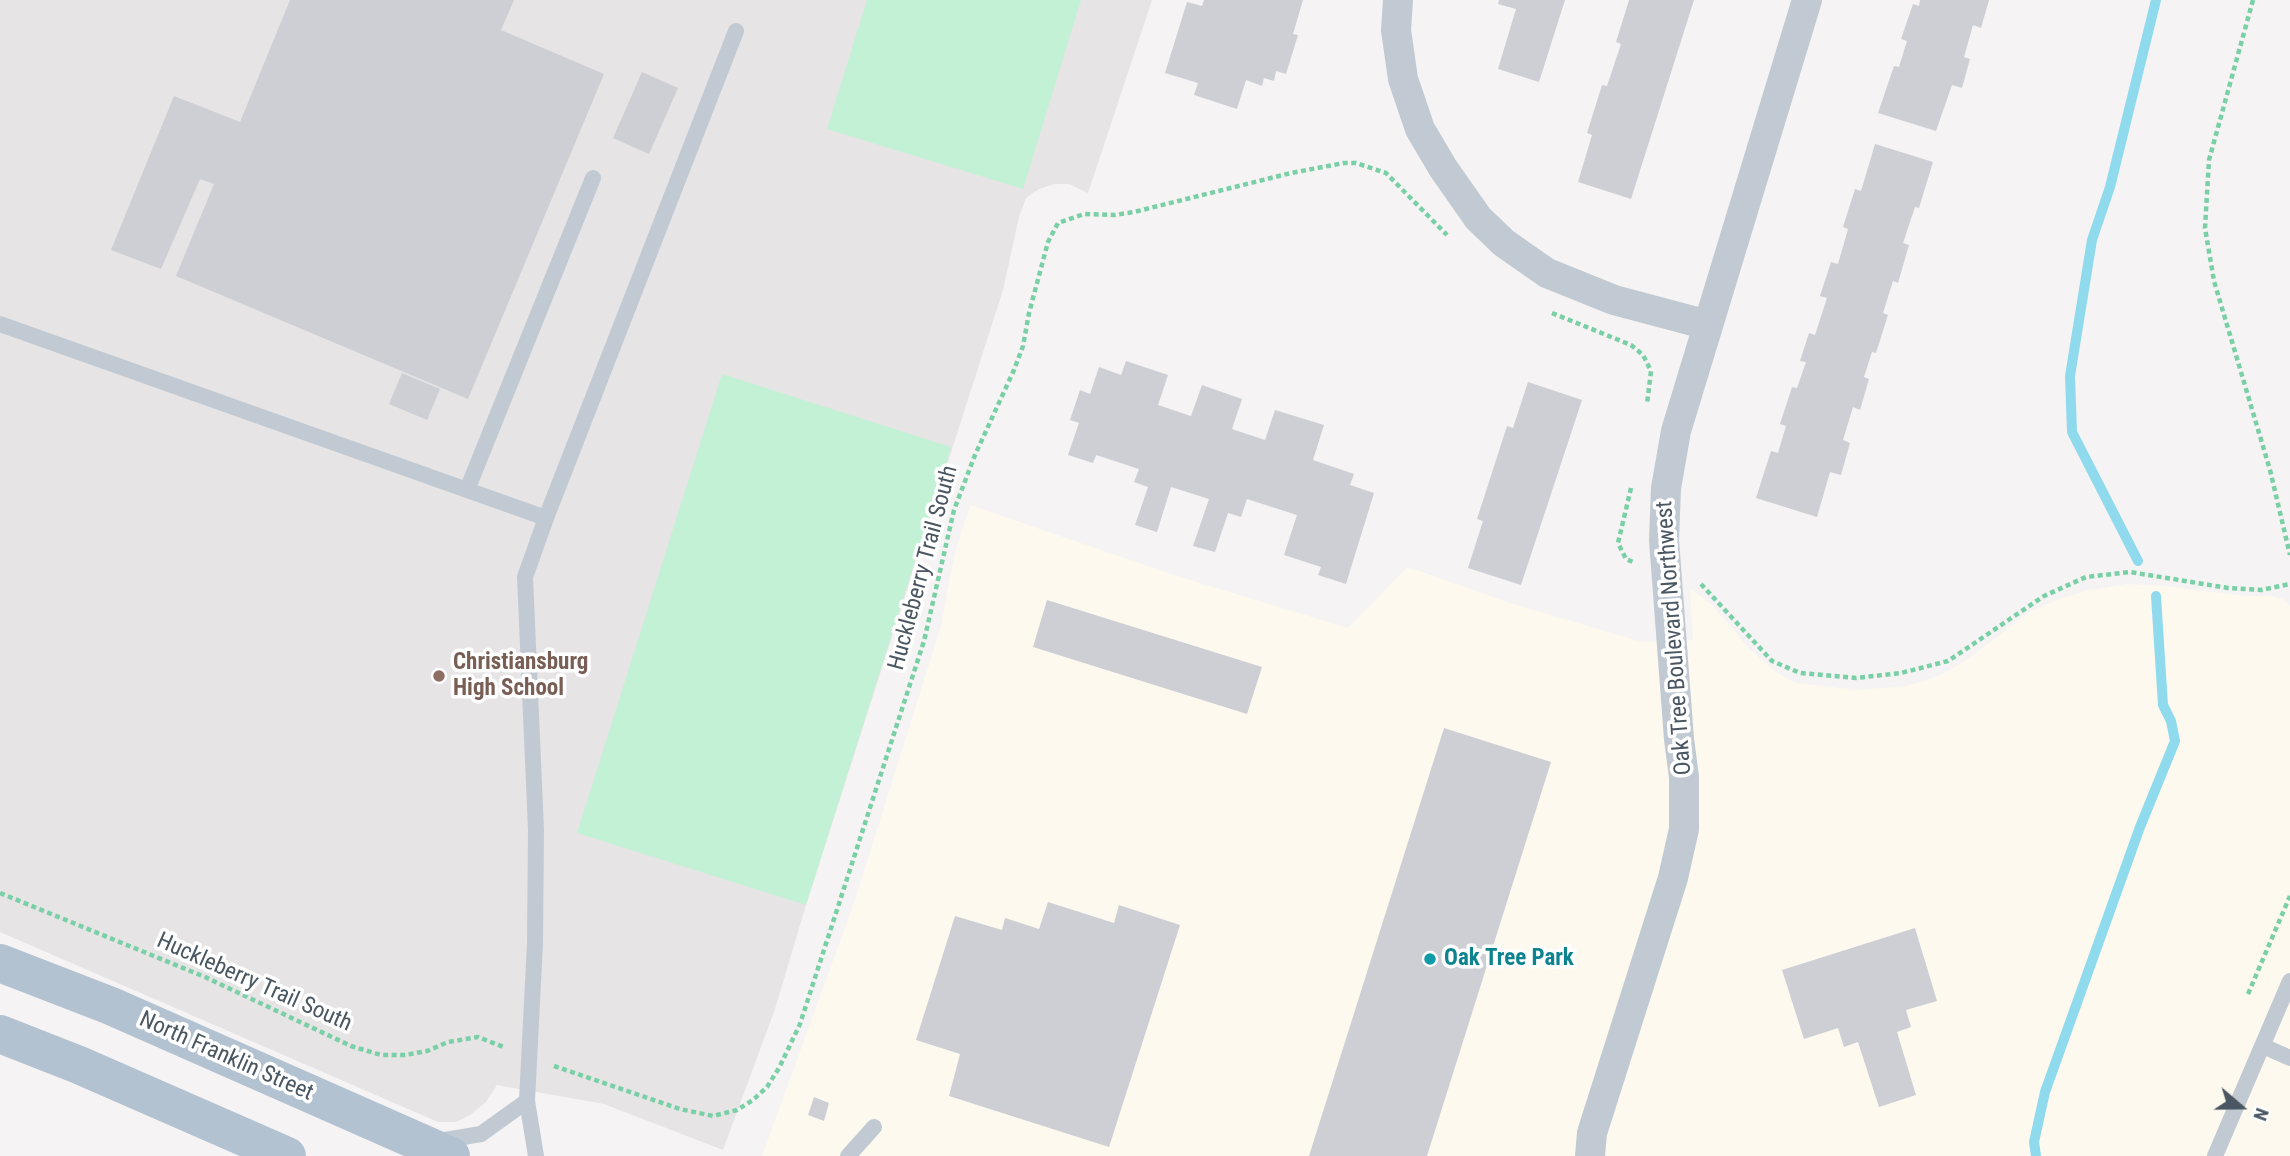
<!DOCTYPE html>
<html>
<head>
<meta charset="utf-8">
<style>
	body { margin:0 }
	#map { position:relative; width:2290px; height:1156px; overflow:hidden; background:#f5f3f3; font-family:"Roboto Condensed",sans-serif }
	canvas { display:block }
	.north { position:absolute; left:2206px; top:1072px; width:70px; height:70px; -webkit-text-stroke:5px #fff; paint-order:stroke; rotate:110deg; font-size:19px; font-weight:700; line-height:28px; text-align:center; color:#4a5661 }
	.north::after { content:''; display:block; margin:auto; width:24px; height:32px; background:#4a5661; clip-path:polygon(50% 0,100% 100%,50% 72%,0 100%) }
</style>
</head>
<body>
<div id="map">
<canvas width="2290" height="1156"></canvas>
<div class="north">N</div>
</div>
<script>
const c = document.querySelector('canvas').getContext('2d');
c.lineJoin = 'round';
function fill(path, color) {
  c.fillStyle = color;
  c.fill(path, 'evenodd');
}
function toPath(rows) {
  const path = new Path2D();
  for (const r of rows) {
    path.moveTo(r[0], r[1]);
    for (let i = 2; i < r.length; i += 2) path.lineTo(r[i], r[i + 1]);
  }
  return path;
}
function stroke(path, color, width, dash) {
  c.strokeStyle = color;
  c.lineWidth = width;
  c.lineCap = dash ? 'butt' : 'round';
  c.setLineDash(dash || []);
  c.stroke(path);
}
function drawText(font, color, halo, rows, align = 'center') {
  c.font = font + ' "Roboto Condensed",sans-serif';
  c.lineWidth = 7;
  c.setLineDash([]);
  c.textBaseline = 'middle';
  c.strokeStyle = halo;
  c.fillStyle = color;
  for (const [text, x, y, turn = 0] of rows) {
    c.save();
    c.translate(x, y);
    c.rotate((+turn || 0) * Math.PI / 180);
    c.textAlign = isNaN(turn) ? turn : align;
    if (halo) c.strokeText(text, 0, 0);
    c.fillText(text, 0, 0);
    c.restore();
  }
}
const commercial = toPath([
	[970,505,1174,575,1348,628,1408,567,1510,603,1642,642,1693,640,1690,588,1712,605,1747,646,1773,670,1796,683,1857,690,1907,686,1941,675,1968,659,2028,613,2056,600,2090,590,2127,584,2164,586,2244,596,2270,596,2282,599,2290,606,2290,1156,762,1156,853,906,941,626,954,556]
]);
const education = toPath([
	[0,0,1152,0,1088,193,1069,184,1054,184,1039,189,1026,198,1019,217,1003,290,806,905,775,1009,723,1150,604,1104,497,1085,486,1102,470,1115,456,1122,438,1122,0,932]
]);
const green = toPath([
	[867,0,1081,0,1023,189,827,129],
	[722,374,951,447,806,905,577,833]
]);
const stream = toPath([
	[2138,561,2072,432,2070,376,2092,240,2110,187,2156,0],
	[2036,1156,2034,1142,2045,1092,2140,827,2175,741,2171,721,2163,705,2156,596]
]);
const building = toPath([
	[290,0,514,0,501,30,604,74,468,399,176,276,214,184,200,179,161,269,111,250,174,96,240,122],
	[1204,0,1303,0,1293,34,1298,35,1286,74,1276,71,1274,81,1264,78,1262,86,1246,80,1237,109,1194,95,1198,83,1165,73,1187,2,1202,6],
	[1499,0,1565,0,1539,82,1498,69,1516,9,1498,4],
	[1629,0,1694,0,1631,199,1578,182,1592,135,1587,133,1602,85,1607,86,1621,44,1616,42],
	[1920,0,1989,0,1981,28,1973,25,1964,57,1970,59,1962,88,1952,85,1936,131,1878,113,1894,66,1899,67,1907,41,1901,39,1913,4,1919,6],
	[642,72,678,88,649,154,613,138],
	[1875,144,1933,162,1919,208,1915,207,1903,243,1909,245,1898,283,1893,281,1883,313,1888,315,1876,353,1872,352,1864,377,1869,379,1860,410,1853,407,1843,440,1850,443,1841,475,1830,472,1817,517,1756,498,1771,451,1778,453,1786,426,1780,424,1792,387,1797,388,1806,362,1800,361,1809,333,1815,335,1827,298,1820,296,1831,262,1838,264,1848,229,1843,227,1855,189,1861,191],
	[1126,361,1168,375,1158,405,1191,416,1202,385,1242,399,1232,429,1265,440,1275,410,1324,425,1313,460,1354,474,1350,485,1374,493,1346,584,1318,575,1321,567,1284,555,1297,515,1247,499,1241,517,1228,513,1215,552,1193,546,1209,499,1171,487,1157,532,1135,525,1148,487,1134,482,1139,469,1096,455,1093,463,1068,455,1079,423,1070,420,1080,390,1090,394,1099,367,1121,375],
	[402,373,440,389,427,420,389,404],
	[1528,382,1582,400,1521,585,1468,568,1483,521,1477,519,1507,426,1513,428],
	[1047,600,1262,667,1247,714,1033,647],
	[1444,728,1551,762,1427,1156,1309,1156],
	[1048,902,1114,923,1119,905,1180,925,1109,1147,949,1096,960,1054,916,1040,955,916,1002,930,1005,918,1039,929],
	[1915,928,1937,1001,1906,1010,1911,1027,1897,1032,1916,1095,1879,1107,1858,1042,1844,1047,1838,1028,1804,1039,1782,970],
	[814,1097,829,1103,824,1121,808,1115]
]);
const path = toPath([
	[2253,0,2209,160,2205,228,2214,281,2270,470,2290,555],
	[1552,313,1631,345,1643,355,1651,371,1647,404],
	[1631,488,1618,543,1626,559,1633,562],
	[1701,584,1772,661,1800,673,1856,678,1901,673,1948,661,2044,596,2086,577,2130,572,2228,588,2261,590,2290,584],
	[0,893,205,977,351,1046,381,1055,405,1055,427,1051,448,1042,478,1037,506,1048],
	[2248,994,2290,896],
	[554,1066,680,1109,713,1116,737,1110,753,1100,767,1087,779,1068,800,1024,924,641,954,510,975,455,1014,370,1023,346,1029,313,1048,242,1058,223,1084,214,1115,215,1134,212,1291,173,1344,163,1356,163,1386,173,1447,235]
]);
const lane = toPath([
	[0,324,546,518,525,577,536,830,535,943,527,1101,536,1156],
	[467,490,593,178],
	[546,518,736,31],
	[2263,1046,2290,1058],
	[439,1141,481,1134,527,1101],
	[848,1156,874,1127],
	[2215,1156,2290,981]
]);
const street = toPath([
	[1398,0,1396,30,1403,79,1420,129,1443,168,1478,218,1504,243,1547,273,1614,300,1708,325],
	[1590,1156,1592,1133,1673,878,1684,829,1684,777,1679,739,1664,540,1666,488,1676,431,1807,0]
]);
const primary = toPath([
	[0,963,111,1006,451,1156],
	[0,1034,79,1065,287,1156]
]);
const markers = [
	[439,676,7,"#8d6e63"],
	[1430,959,7,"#0f9aa8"]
];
const streetNames = [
	["Huckleberry Trail South",924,568,-75],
	["Oak Tree Boulevard Northwest",1675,638,-94],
	["Huckleberry Trail South",254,983,24],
	["North Franklin Street",226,1057,24]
];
const educationNames = [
	["Christiansburg",453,663],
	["High School",453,689]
];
const cultureNames = [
	["Oak Tree Park",1444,959]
];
fill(commercial, '#fdf9ef');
fill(education, '#e6e4e5');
fill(green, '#c3f1d5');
stroke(stream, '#90daee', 10);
fill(building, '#cdcfd5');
stroke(path, '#7ad0a6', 4.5, [5, 3.5]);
stroke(lane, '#c1cad2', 16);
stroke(street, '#c1cad2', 30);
stroke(primary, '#b3c2d1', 38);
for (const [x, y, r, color] of markers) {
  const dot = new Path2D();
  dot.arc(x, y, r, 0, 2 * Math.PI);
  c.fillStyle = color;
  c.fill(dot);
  stroke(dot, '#fff', 2.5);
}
drawText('23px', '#4a5661', '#fff', streetNames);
drawText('bold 23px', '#785e54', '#fff', educationNames, 'left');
drawText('bold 23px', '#0d838f', '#fff', cultureNames, 'left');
</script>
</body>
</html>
